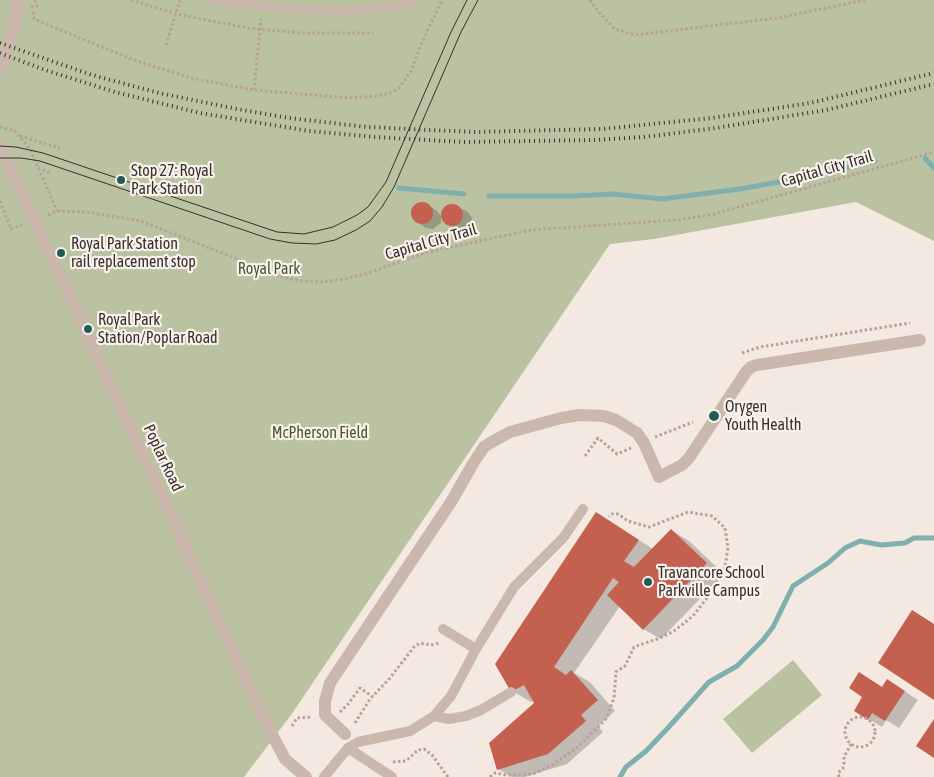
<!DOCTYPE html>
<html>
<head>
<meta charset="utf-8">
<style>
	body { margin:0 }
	canvas { display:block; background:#f3e9e1 }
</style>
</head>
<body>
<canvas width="934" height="777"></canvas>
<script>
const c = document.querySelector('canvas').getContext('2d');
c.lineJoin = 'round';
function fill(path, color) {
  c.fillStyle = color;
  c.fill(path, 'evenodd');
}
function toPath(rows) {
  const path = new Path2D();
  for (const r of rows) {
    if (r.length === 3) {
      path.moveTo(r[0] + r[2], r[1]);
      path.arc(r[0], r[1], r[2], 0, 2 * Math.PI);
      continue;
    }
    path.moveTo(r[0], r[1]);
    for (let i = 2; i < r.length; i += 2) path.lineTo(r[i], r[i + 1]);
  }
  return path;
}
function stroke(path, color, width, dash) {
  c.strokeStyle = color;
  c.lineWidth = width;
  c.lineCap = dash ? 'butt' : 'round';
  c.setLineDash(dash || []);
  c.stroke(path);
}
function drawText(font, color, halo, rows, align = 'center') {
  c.font = font + ' "Asap Condensed",sans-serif';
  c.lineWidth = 4.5;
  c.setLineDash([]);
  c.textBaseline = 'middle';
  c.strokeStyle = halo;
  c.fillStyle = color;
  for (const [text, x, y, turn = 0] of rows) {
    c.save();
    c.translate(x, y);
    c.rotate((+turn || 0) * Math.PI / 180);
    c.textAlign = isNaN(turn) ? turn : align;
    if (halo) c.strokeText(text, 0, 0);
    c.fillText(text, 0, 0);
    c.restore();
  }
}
const green = toPath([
	[0,0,934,0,934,241,856,202,654,239,610,244,291,715,244,777,0,777],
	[793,660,822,695,752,753,723,719]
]);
const shadow = toPath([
	[418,203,425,203,437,211,441,216,441,223,433,229,426,228,417,222,411,214,413,208],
	[452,204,468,212,472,218,470,227,464,230,457,229,447,224,442,215,444,209],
	[597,513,653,549,671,530,689,541,724,574,661,639,643,629,620,606,574,673,590,682,615,711,598,726,603,732,567,764,525,777,512,777,498,769,536,703,534,700,531,702,512,691],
	[860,674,883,688,901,689,918,700,899,728,886,720,882,727,869,719]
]);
const stream = toPath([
	[925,158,934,168],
	[399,188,464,194],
	[489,196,573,196,613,194,662,199,740,189,812,176,875,161],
	[620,777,626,767,646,751,667,729,709,682,737,666,763,640,773,627,793,586,828,563,845,548,860,541,881,545,905,543,914,538,934,538]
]);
const building = toPath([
	[422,213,11],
	[452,215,11],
	[596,512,639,540,624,561,634,567,671,529,707,563,643,630,607,595,619,582,613,578,554,667,566,675,571,670,598,700,581,715,586,721,548,754,497,770,489,743,534,703,524,685,511,692,495,664],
	[912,610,934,624,934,700,878,663],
	[859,672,882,687,887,679,905,691,885,721,872,713,868,720,854,711,862,697,849,688],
	[934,719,934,758,916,746]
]);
const path = toPath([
	[131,0,176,14,248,28,299,33,373,33],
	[590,0,596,9,615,29,635,35,777,18,865,0],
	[31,7,37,6,35,0],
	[33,12,34,19,99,46,137,61,191,78,254,90,350,98,376,96,390,93,399,88,411,71,420,47,442,0],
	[166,45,180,0],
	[254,90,261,19],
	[0,127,15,131,30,149,57,211],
	[20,136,60,148],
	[38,168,51,173],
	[0,201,11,229,22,225],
	[48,215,57,211,86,212,141,221,283,277,301,281,322,282,344,279,365,274,428,252,531,230,677,220,714,214,934,152],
	[742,353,760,347,910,323],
	[655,437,693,422],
	[585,456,598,438,617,454,631,448],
	[340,712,348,704,360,688,373,697],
	[860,732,15],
	[355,723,370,699,390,678,414,647,420,643,431,645,440,643],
	[292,726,297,718,312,717],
	[393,762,406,761,418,750,424,749,432,755,448,777],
	[490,777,495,773,506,775,533,774,554,764,579,746,606,719,614,698,616,672,625,666,634,647,660,638,674,631,693,616,711,593,725,567,728,548,725,528,712,516,688,512,649,527,628,521,618,514,612,514,609,517],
	[839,777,838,773,844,767,844,757,851,744]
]);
const service = toPath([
	[215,0,285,9,346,11,410,5,412,0],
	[443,629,476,649],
	[434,716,449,719,466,716,481,710,511,692],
	[348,748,392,777],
	[324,777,348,748,358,742,410,731,434,716,451,696,476,649,514,587,563,538,583,509]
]);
const minor = toPath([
	[0,70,16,23,18,0],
	[0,145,210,600,259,710,285,759,306,777],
	[345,734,325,715,325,701,330,683,451,502,474,462,484,447,490,443,510,432,561,418,579,415,604,416,616,420,637,433,644,443,659,477,682,465,689,458,746,372,751,367,757,365,920,340]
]);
const tram = toPath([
	[0,146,16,147,43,153,277,232,304,234,333,227,357,215,368,207,386,182,451,32,467,0],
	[0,158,21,158,40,161,270,239,292,243,316,244,335,240,356,230,370,221,382,207,394,187,461,32,478,0]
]);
const rail = toPath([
	[0,43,92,75,159,93,237,109,289,118,367,127,474,132,603,129,712,118,810,103,934,73],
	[0,53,48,71,115,92,200,113,309,131,375,137,463,142,594,140,644,137,716,128,826,110,934,84]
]);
const markers = [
	[121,180,5,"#215b59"],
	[61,253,5,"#215b59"],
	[88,329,5,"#215b59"],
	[714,416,6,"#215b59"],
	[648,582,5,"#215b59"]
];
const streetNames = [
	["Capital City Trail",827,169,-16],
	["Capital City Trail",431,242,-16],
	["Poplar Road",163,458,65]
];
const poiNames = [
	["Stop 27: Royal",131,171],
	["Park Station",131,189],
	["Royal Park Station",71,244],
	["rail replacement stop",71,262],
	["Royal Park",98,320],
	["Station/Poplar Road",98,338],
	["Orygen",725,407],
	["Youth Health",725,425],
	["Travancore School",658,573],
	["Parkville Campus",658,591]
];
const parkNames = [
	["Royal Park",269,269],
	["McPherson Field",320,433]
];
fill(green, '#bac2a1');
fill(shadow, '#0003');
stroke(stream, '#80b0ad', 5);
fill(building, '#c3604f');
stroke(path, '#b7a197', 3, [2.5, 2.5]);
stroke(service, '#cbb8ac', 10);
stroke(minor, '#cbb8ac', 12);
stroke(tram, '#3a2e2b', 1);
stroke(rail, '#3a2e2b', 4, [1, 4]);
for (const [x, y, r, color] of markers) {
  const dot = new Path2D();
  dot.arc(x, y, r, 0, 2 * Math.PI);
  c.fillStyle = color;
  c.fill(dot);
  stroke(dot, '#faf3ed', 2);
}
drawText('16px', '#3a2e2b', '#faf3ed', streetNames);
drawText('16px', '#3a2e2b', '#faf3ed', poiNames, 'left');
drawText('16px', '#4d572f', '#faf3ed', parkNames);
</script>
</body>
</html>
